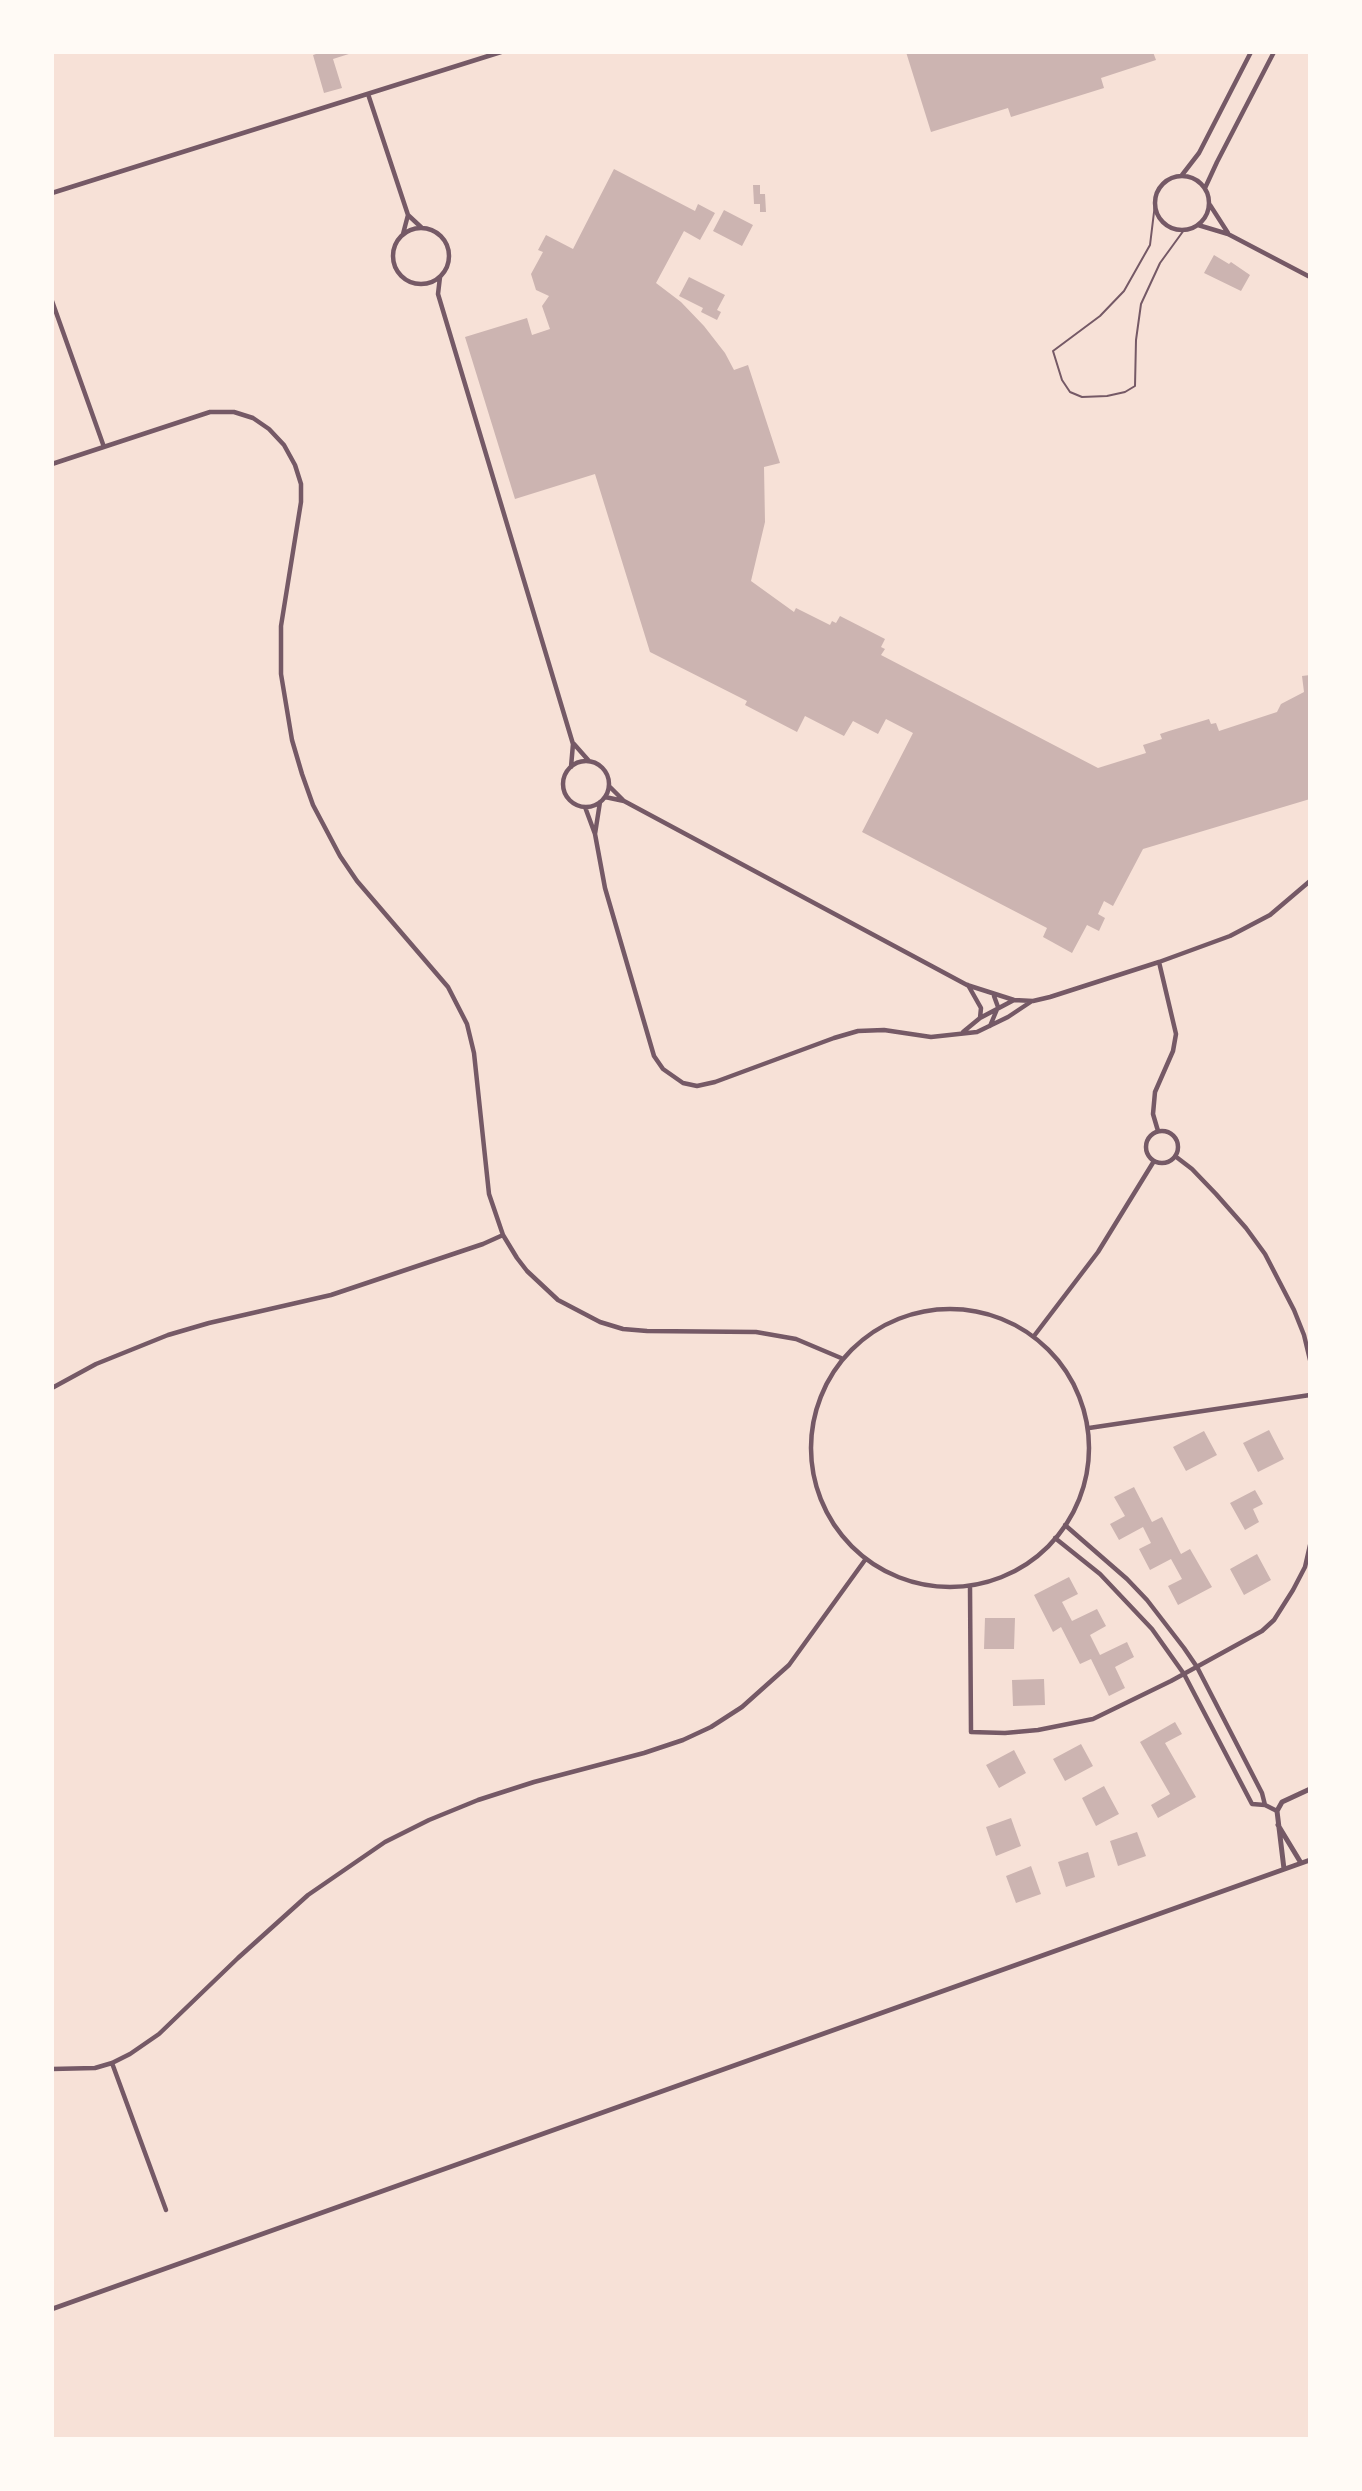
<!DOCTYPE html>
<html>
<head>
<meta charset="utf-8">
<style>
	body { margin:0 }
	#map { position:relative; width:1362px; height:2491px; overflow:hidden; background:#f7e1d7; font-family:"Open Sans",sans-serif }
	canvas { display:block }
	.frame { position:absolute; inset:0; border:54px solid #fffaf5; pointer-events:none }
</style>
</head>
<body>
<div id="map">
<canvas width="1362" height="2491"></canvas>
<div class="frame"></div>
</div>
<script>
const c = document.querySelector('canvas').getContext('2d');
c.lineJoin = 'round';
function fill(path, color) {
  c.fillStyle = color;
  c.fill(path, 'evenodd');
}
function toPath(rows) {
  const path = new Path2D();
  for (const r of rows) {
    if (r.length === 3) {
      path.moveTo(r[0] + r[2], r[1]);
      path.arc(r[0], r[1], r[2], 0, 2 * Math.PI);
      continue;
    }
    path.moveTo(r[0], r[1]);
    for (let i = 2; i < r.length; i += 2) path.lineTo(r[i], r[i + 1]);
  }
  return path;
}
function stroke(path, color, width, dash) {
  c.strokeStyle = color;
  c.lineWidth = width;
  c.lineCap = dash ? 'butt' : 'round';
  c.setLineDash(dash || []);
  c.stroke(path);
}
const building = toPath([
	[322,52,352,53,333,59,342,88,324,93,313,55],
	[906,52,1153,52,1156,60,1101,78,1104,88,1011,117,1008,108,931,132],
	[614,169,695,211,698,204,715,213,700,240,684,231,656,283,681,302,704,326,725,353,734,370,748,365,780,463,764,467,765,522,751,581,794,612,796,608,830,625,832,621,836,623,840,616,885,639,881,647,885,649,881,655,1098,768,1146,753,1143,745,1162,739,1160,734,1169,731,1209,719,1211,724,1216,723,1219,731,1277,712,1281,704,1304,692,1302,676,1310,675,1310,799,1143,849,1113,906,1104,901,1098,914,1105,918,1099,931,1087,925,1072,953,1043,937,1047,928,862,832,913,733,886,719,878,734,853,721,844,736,805,716,797,732,745,705,747,701,650,652,595,474,515,499,465,337,527,318,532,335,550,329,542,306,549,296,536,290,531,274,543,252,538,250,546,235,573,249],
	[753,185,760,185,760,194,765,194,766,212,760,212,760,204,754,204],
	[724,210,753,225,742,246,713,231],
	[1214,255,1229,264,1231,262,1250,275,1241,291,1204,273],
	[689,277,725,295,717,310,721,312,717,320,701,312,703,308,679,296],
	[1269,1430,1284,1459,1258,1472,1243,1443],
	[1204,1431,1217,1455,1186,1471,1173,1447],
	[1134,1487,1152,1522,1162,1517,1181,1554,1190,1549,1212,1587,1178,1605,1168,1586,1182,1579,1171,1559,1150,1570,1139,1549,1151,1543,1143,1527,1119,1540,1110,1524,1125,1516,1114,1497],
	[1255,1490,1263,1504,1253,1509,1259,1522,1245,1530,1230,1503],
	[1257,1554,1271,1580,1244,1595,1230,1569],
	[1069,1577,1078,1594,1062,1602,1072,1621,1097,1609,1106,1626,1090,1635,1100,1655,1127,1642,1134,1657,1115,1667,1125,1688,1109,1696,1091,1659,1080,1664,1061,1627,1053,1632,1034,1595],
	[985,1618,1015,1618,1014,1649,984,1649],
	[1044,1679,1045,1705,1013,1706,1012,1680],
	[1175,1722,1182,1734,1165,1743,1196,1797,1158,1818,1151,1805,1170,1794,1140,1742],
	[1081,1744,1093,1766,1065,1781,1053,1759],
	[1014,1750,1026,1773,999,1788,986,1765],
	[1104,1786,1119,1814,1096,1826,1082,1798],
	[1011,1818,1021,1846,996,1856,986,1827],
	[1137,1832,1146,1856,1118,1866,1110,1841],
	[1088,1852,1095,1877,1066,1887,1058,1862],
	[1031,1866,1041,1894,1016,1903,1006,1876]
]);
const service = toPath([
	[1155,204,1150,245,1124,291,1100,316,1053,351,1062,380,1070,392,1082,397,1107,396,1125,392,1135,386,1136,340,1141,304,1160,263,1184,230]
]);
const minor = toPath([
	[368,94,408,215,422,228],
	[1182,175,1199,153,1251,52],
	[1182,203,27],
	[1205,188,1217,162,1274,52],
	[52,193,501,52],
	[1210,205,1228,233],
	[1198,225,1228,234,1310,277],
	[421,256,28],
	[403,234,408,215],
	[440,277,438,294,573,744,571,767],
	[52,301,104,447],
	[52,464,210,412,234,412,253,418,269,429,284,445,295,465,301,484,301,502,281,626,281,674,292,740,302,774,313,805,340,856,357,881,448,987,467,1024,474,1053,489,1194,503,1235,517,1258,527,1271,558,1300,600,1322,623,1329,647,1331,756,1332,796,1339,841,1358],
	[574,744,589,761],
	[586,784,23],
	[610,787,623,800],
	[605,797,624,801,967,985,1014,1000,1033,1001,1050,997,1159,962,1230,936,1270,915,1310,881],
	[585,807,595,834,605,888,654,1056,663,1069,683,1083,697,1086,715,1082,834,1038,858,1031,884,1030,931,1037,977,1032,1008,1017,1032,1001],
	[595,834,600,802],
	[968,985,981,1008,980,1018],
	[990,1026,998,1007,994,996],
	[963,1032,980,1018,1014,1000],
	[1162,1147,16],
	[1158,1131,1153,1114,1155,1092,1173,1051,1176,1034,1159,962],
	[1175,1156,1192,1169,1216,1194,1246,1228,1265,1254,1294,1310,1304,1335,1310,1360],
	[950,1448,139],
	[1034,1336,1098,1252,1154,1161],
	[52,1388,96,1364,168,1335,209,1323,331,1295,483,1244,503,1235],
	[1089,1428,1310,1395],
	[1065,1525,1127,1579,1147,1600,1184,1648,1197,1667,1262,1793,1265,1805],
	[1055,1538,1100,1574,1152,1629,1184,1674,1252,1804,1265,1805,1277,1811],
	[970,1587,971,1732,1005,1733,1038,1730,1093,1719,1171,1681,1262,1631,1274,1620,1293,1590,1305,1567,1310,1545],
	[112,2063,166,2210],
	[52,2069,95,2068,112,2063,130,2054,159,2034,238,1958,308,1895,385,1842,429,1820,478,1800,534,1782,644,1753,683,1740,711,1727,742,1707,789,1665,865,1560]
]);
const tertiary = toPath([
	[1278,1825,1301,1863],
	[1284,1869,1277,1811,1282,1802,1310,1789],
	[52,2309,1310,1860]
]);
fill(building, '#ccb4b1');
stroke(service, '#755966', 2);
stroke(minor, '#755966', 4.5);
stroke(tertiary, '#755966', 5);
</script>
</body>
</html>
